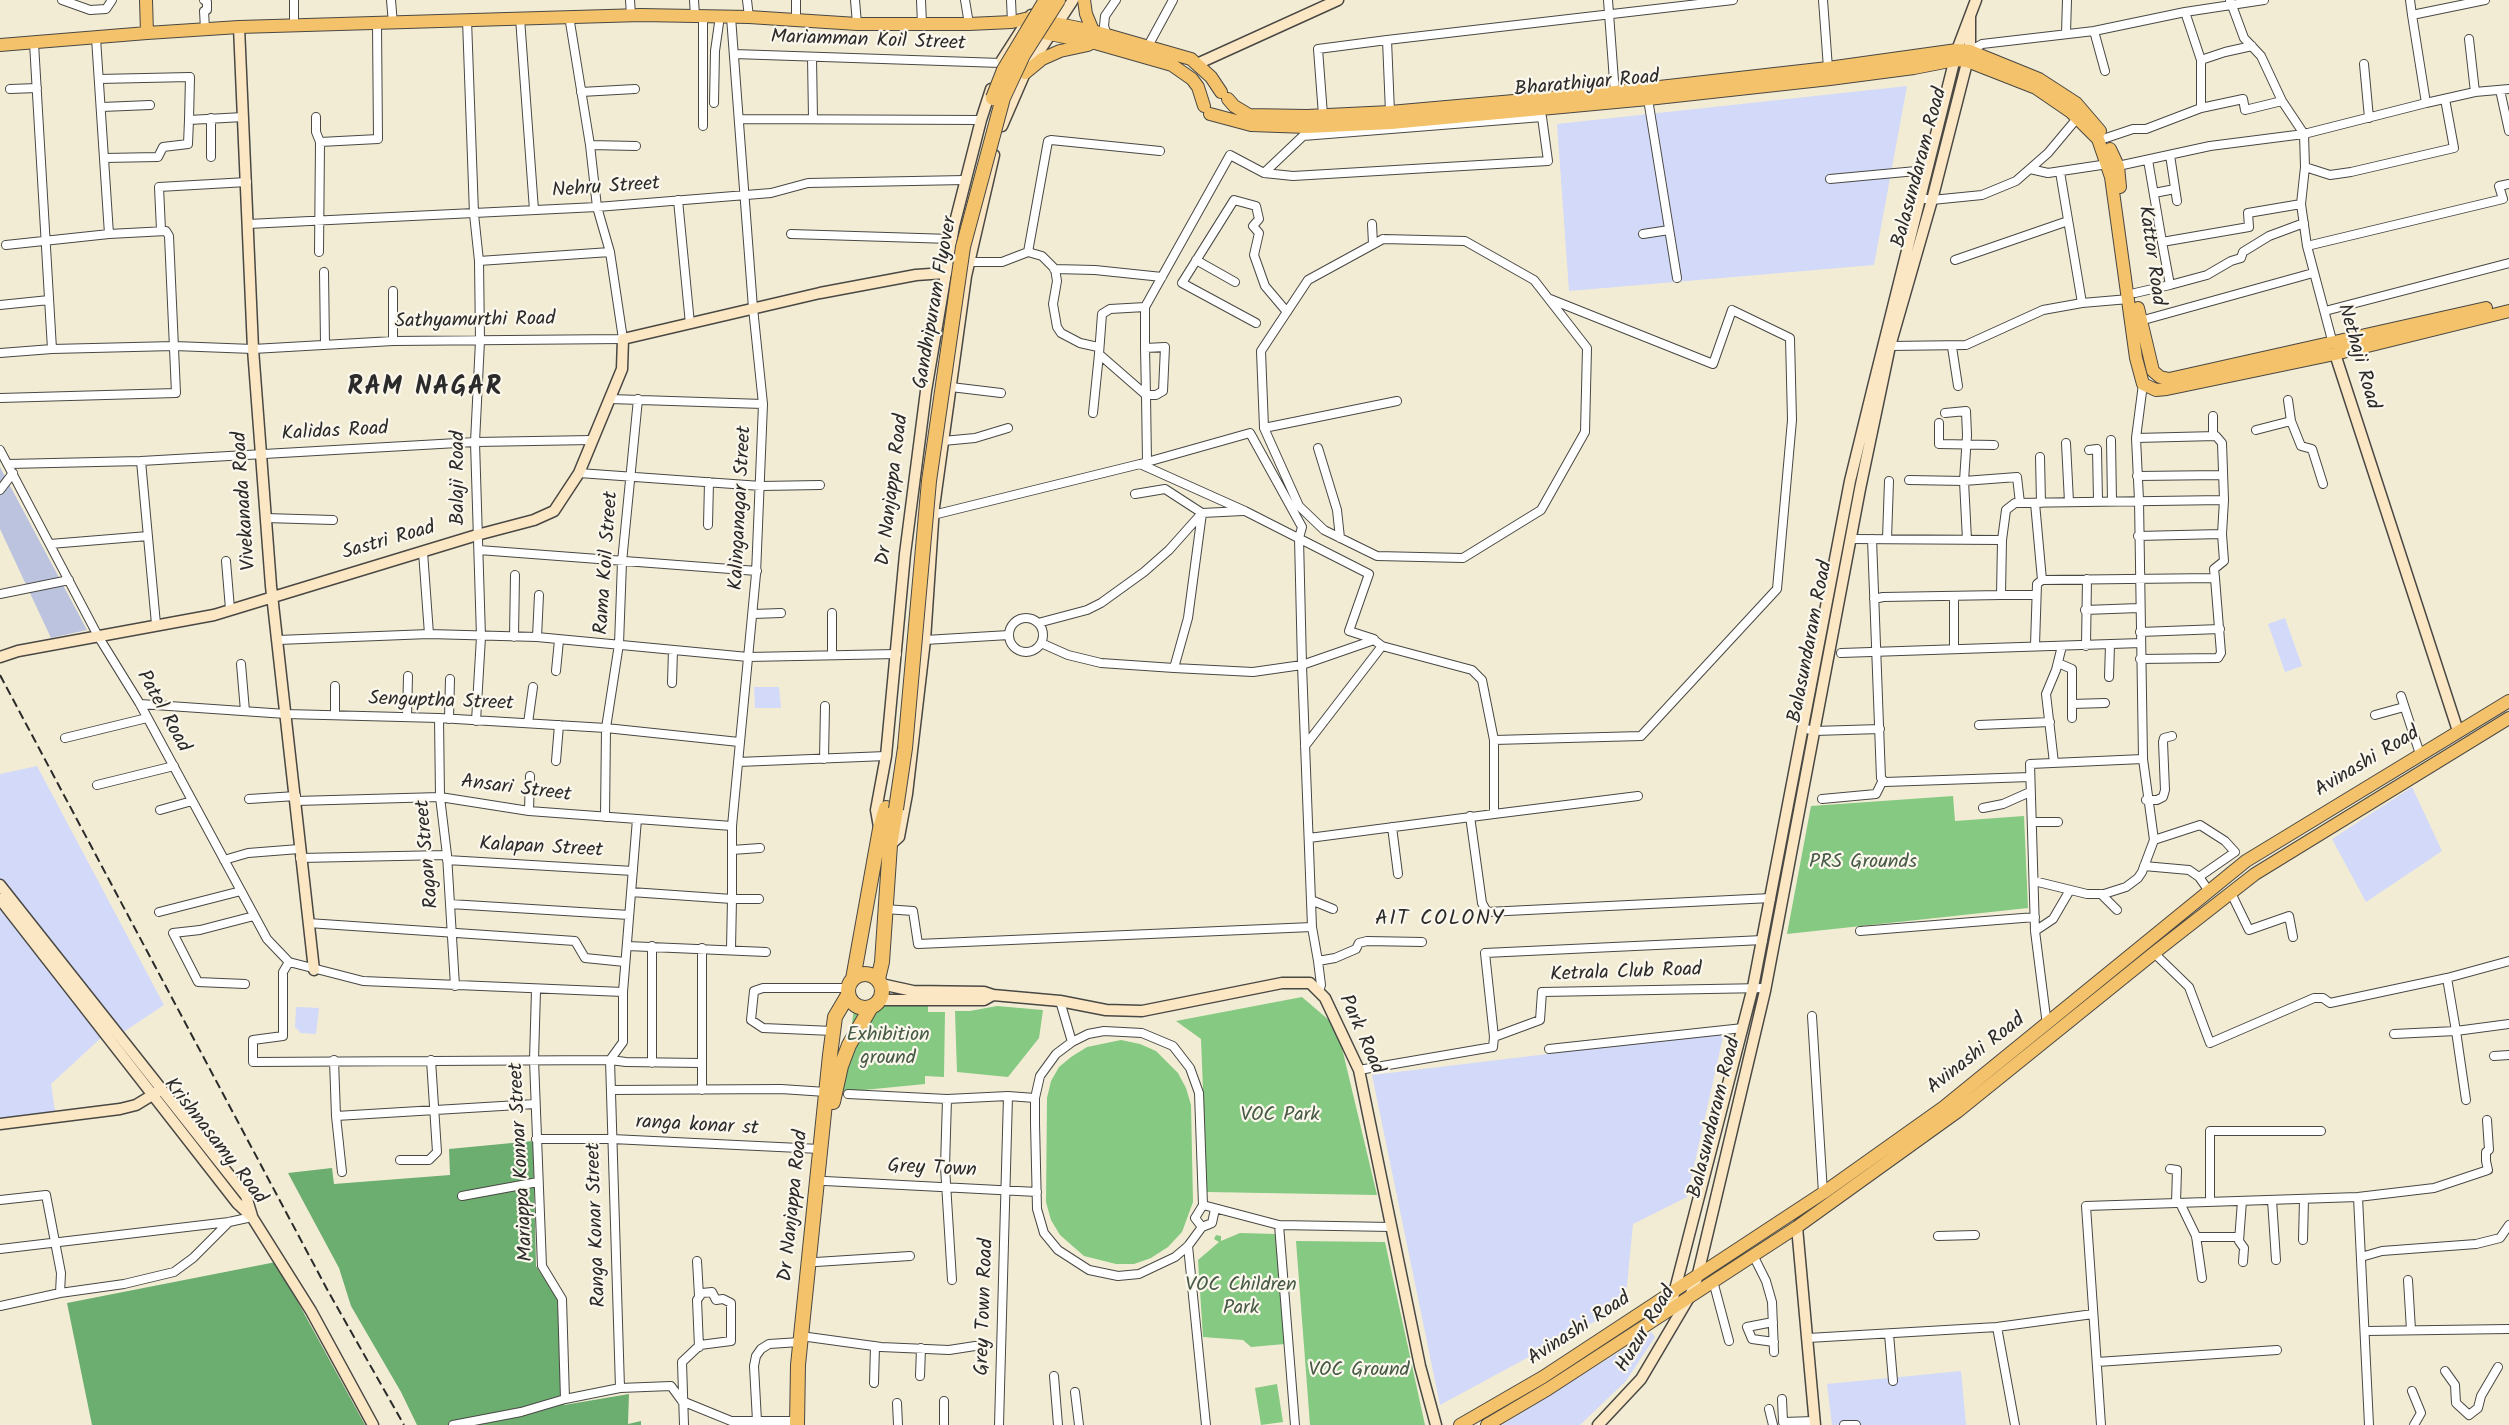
<!DOCTYPE html>
<html>
<head>
<meta charset="utf-8">
<style>
	body { margin:0 }
	canvas { display:block; background:#f2ecd5 }
</style>
</head>
<body>
<canvas width="2509" height="1425"></canvas>
<script>
const c = document.querySelector('canvas').getContext('2d');
c.lineJoin = 'round';
function fill(path, color) {
  c.fillStyle = color;
  c.fill(path, 'evenodd');
}
function toPath(rows) {
  const path = new Path2D();
  for (const r of rows) {
    if (r.length === 3) {
      path.moveTo(r[0] + r[2], r[1]);
      path.arc(r[0], r[1], r[2], 0, 2 * Math.PI);
      continue;
    }
    path.moveTo(r[0], r[1]);
    for (let i = 2; i < r.length; i += 2) path.lineTo(r[i], r[i + 1]);
  }
  return path;
}
function stroke(path, color, width, dash) {
  c.strokeStyle = color;
  c.lineWidth = width;
  c.lineCap = dash ? 'butt' : 'round';
  c.setLineDash(dash || []);
  c.stroke(path);
}
function drawText(font, color, halo, rows, align = 'center') {
  c.font = font + ' Kalam,sans-serif';
  c.lineWidth = 4.5;
  c.setLineDash([]);
  c.textBaseline = 'middle';
  c.strokeStyle = halo;
  c.fillStyle = color;
  for (const [text, x, y, turn = 0] of rows) {
    c.save();
    c.translate(x, y);
    c.rotate((+turn || 0) * Math.PI / 180);
    c.textAlign = isNaN(turn) ? turn : align;
    if (halo) c.strokeText(text, 0, 0);
    c.fillText(text, 0, 0);
    c.restore();
  }
}
const built = toPath([
	[1907,86,1874,265,1569,291,1557,124],
	[2285,618,2302,666,2285,672,2268,624],
	[754,687,779,687,781,708,755,708],
	[37,766,164,1005,122,1033,0,880,0,774],
	[2412,787,2442,851,2366,902,2332,839],
	[0,907,102,1037,51,1084,55,1111,0,1119],
	[296,1007,319,1008,316,1034,301,1033,295,1027],
	[1724,1033,1687,1197,1633,1224,1625,1305,1440,1405,1372,1075],
	[1651,1332,1655,1337,1626,1381,1580,1425,1502,1425],
	[1961,1371,1966,1425,1832,1425,1827,1384]
]);
const industrial = toPath([
	[0,467,87,630,51,638,0,529]
]);
const green = toPath([
	[1953,796,1955,821,2024,816,2028,908,1787,934,1811,806],
	[1302,997,1337,1027,1377,1195,1207,1192,1201,1039,1176,1021],
	[928,1003,928,1012,945,1012,944,1077,925,1076,925,1084,843,1092,854,1008,867,1004],
	[997,1006,1043,1010,1039,1038,1008,1077,957,1072,955,1011,970,1011],
	[1121,1040,1140,1044,1156,1051,1178,1073,1186,1088,1191,1105,1193,1202,1182,1232,1168,1247,1151,1258,1134,1264,1116,1264,1084,1256,1060,1235,1051,1220,1046,1202,1047,1098,1051,1081,1059,1067,1071,1057,1087,1047],
	[1240,1233,1276,1234,1285,1344,1251,1347,1243,1340,1203,1337,1198,1260,1219,1242,1214,1239,1216,1235,1221,1236,1221,1241],
	[1296,1241,1385,1242,1425,1425,1310,1425],
	[1277,1384,1283,1422,1261,1425,1255,1388]
]);
const forest = toPath([
	[533,1141,536,1266,557,1298,564,1405,629,1394,628,1424,641,1421,641,1425,417,1425,401,1392,351,1306,339,1268,288,1173,332,1168,334,1184,450,1175,449,1149],
	[276,1262,365,1425,92,1425,67,1303]
]);
const street = toPath([
	[62,0,90,10,106,9,112,0],
	[204,0,207,2,207,10,204,11,205,29],
	[294,0,294,26],
	[391,0,393,24],
	[630,0,631,15],
	[694,0,695,16],
	[747,0,749,17],
	[796,0,796,20],
	[855,0,857,24],
	[921,0,922,24],
	[965,0,969,24],
	[1011,0,1012,22],
	[1608,0,1615,94],
	[1823,0,1828,68],
	[2230,0,2244,38,2261,56,2282,101,2304,134,2305,167,2301,204,2307,246,2333,344],
	[2410,0,2412,15],
	[2185,12,2201,60,2225,52,2252,46],
	[703,16,703,126],
	[520,18,534,210],
	[467,20,474,214,479,261,480,341,475,442,481,637,476,721],
	[2094,31,2105,71],
	[2066,33,2067,0],
	[1107,35,1104,26,1105,16,1116,0],
	[96,38,109,234],
	[2469,39,2475,92],
	[34,43,52,349],
	[1148,46,1173,0],
	[1970,51,1982,44,2094,31,2185,12,2264,0],
	[734,54,1001,63],
	[812,57,813,119],
	[2201,60,2201,108],
	[2364,64,2369,118],
	[99,79,190,77,189,120],
	[10,89,37,88],
	[2500,90,2509,131],
	[581,92,635,89],
	[1648,99,1677,278],
	[714,103,715,51,720,16],
	[2426,103,2412,15,2485,0],
	[102,107,150,105],
	[1390,112,1387,40,1733,0],
	[1323,115,1318,49,1387,40],
	[316,117,316,132,320,142],
	[739,119,981,120],
	[2106,138,2133,129,2146,129,2201,108,2243,99,2245,110,2282,101],
	[590,145,636,146],
	[2170,155,2177,201],
	[211,157,211,118],
	[104,158,158,157,163,147,188,144,189,120,243,117],
	[2148,160,2162,242],
	[2305,167,2330,175,2351,172,2454,148,2445,99],
	[2030,169,2048,173,2108,164,2118,166,2210,146,2304,134,2426,103,2475,92,2509,89],
	[2060,172,2082,303],
	[1830,179,1927,170],
	[2154,193,2175,189],
	[1920,198,1932,200,1982,195,2016,181,2048,153,2079,116],
	[678,200,690,324],
	[248,224,597,207,771,193,808,183,965,180],
	[1372,224,1373,244],
	[161,230,159,187,247,182],
	[791,234,951,239],
	[1643,234,1669,230],
	[1383,239,1465,241,1534,280,1587,348,1585,432,1541,510,1463,558,1377,556,1324,530,1299,506,1264,428,1261,351,1308,280,1383,239],
	[2307,246,2503,199,2499,186,2509,184],
	[319,252,320,142,378,139,377,24],
	[1028,252,1042,256,1055,269,1057,281,1053,304,1057,327,1061,333,1080,343,1098,347],
	[1196,260,1235,282],
	[1955,260,2068,221],
	[479,261,610,252],
	[969,262,1002,262,1028,252,1048,141,1051,140,1160,151],
	[1054,269,1095,270,1162,277],
	[324,272,325,344],
	[2170,285,2207,275,2231,261,2241,258,2243,252,2269,236,2304,223],
	[393,291,393,341],
	[2135,293,2170,285,2162,242,2249,227,2248,213,2301,204],
	[0,305,49,300],
	[1145,307,1230,155,1264,173,1293,176,1548,161,1542,117,1303,136,1264,173],
	[2325,311,2509,263],
	[2140,321,2313,273],
	[1256,323,1182,283,1234,200,1256,206,1259,219,1253,226,1259,233,1254,255,1265,286,1287,312],
	[1890,346,1966,345,2043,310,2082,303,2129,299],
	[1952,347,1958,386],
	[1145,348,1165,347,1163,391,1156,395,1146,395,1099,354,1102,314,1110,309,1145,307,1145,348,1146,395,1147,462],
	[0,353,52,349,174,346,253,349,393,341,623,339,610,252,597,207,590,145,569,16],
	[951,387,1001,393],
	[0,398,176,393,169,236,166,231,109,234,6,245],
	[610,399,763,404],
	[2288,400,2291,421,2301,446,2312,449,2323,484],
	[1093,413,1099,354],
	[1945,413,1966,411,1967,435,1964,481,1967,540],
	[1939,423,1939,444,1994,445],
	[1264,428,1397,401],
	[2256,430,2291,421],
	[2213,436,2213,416],
	[2136,438,2216,436,2222,443,2224,500],
	[2111,440,2112,501],
	[943,441,975,438,1008,428],
	[2066,443,2069,502],
	[1318,448,1337,510,1340,538],
	[0,450,98,636,140,704,267,939,289,962,363,981,623,992],
	[2089,450,2097,449,2098,501],
	[2040,457,2041,503],
	[141,461,156,624],
	[8,464,141,461,475,442,592,440],
	[1140,464,1250,433,1302,527,1299,538,1302,665,1312,927],
	[579,473,761,486,820,485],
	[2137,476,2222,475],
	[1909,480,1964,481,2017,477,2020,503],
	[0,490,13,473],
	[1135,494,1165,489,1202,513,1243,511],
	[2035,503,2042,580],
	[933,515,1140,464,1245,511,1369,574,1349,631,1374,639],
	[265,518,333,520],
	[708,525,709,482],
	[2138,536,2222,534],
	[1851,539,2002,540,2006,510,2015,503,2224,500,2222,534,2224,561,2214,569,2215,578,2042,580,2037,584,2035,645],
	[1872,539,1881,778,1885,782,2030,777],
	[1887,539,1889,481],
	[2002,540,2001,595,2036,595],
	[50,544,148,536],
	[479,550,757,571],
	[423,552,429,634],
	[226,561,230,609],
	[0,594,69,580],
	[1954,596,1954,649],
	[1874,599,1883,597,2001,595],
	[2085,610,2139,608],
	[832,613,832,655],
	[753,614,781,613],
	[1026,635,17],
	[1038,623,1087,610,1101,603,1144,572,1169,550,1202,513,1188,618,1174,668,1101,663,1068,655,1041,643],
	[2140,632,2220,629],
	[514,637,515,575],
	[537,637,539,595],
	[278,640,429,634,537,637,748,657,897,654],
	[925,640,1009,635],
	[2086,646,2087,579],
	[1841,653,2141,643],
	[2140,659,2218,658,2221,653,2215,578],
	[2058,663,2072,669,2072,718],
	[241,664,245,711],
	[1174,668,1253,672,1302,665,1374,640,1382,646,1472,670,1482,680,1494,740,1494,814,1309,838],
	[556,671,559,640],
	[2109,677,2110,645],
	[672,683,673,650],
	[335,686,335,715],
	[2401,696,2420,754],
	[140,704,286,714,439,718,606,728,739,742],
	[2072,704,2105,703],
	[2375,715,2404,707],
	[407,717,408,676],
	[439,718,440,797,447,855,455,986],
	[449,719,450,679],
	[528,723,533,687],
	[1979,725,2050,722],
	[1803,728,1814,731,1880,729],
	[65,738,147,718],
	[1494,740,1641,736,1777,589,1792,420,1790,338,1732,310,1713,364,1550,299],
	[1305,746,1382,646],
	[824,759,825,706],
	[556,761,559,725],
	[738,762,886,756],
	[2054,763,2046,694,2056,670,2062,646],
	[97,785,174,766],
	[249,799,296,796],
	[1822,799,1876,794,1883,780],
	[2146,800,2157,800,2163,797,2165,790,2163,742,2164,738,2172,736],
	[296,801,440,797,529,811,732,826],
	[1983,808,2003,804,2030,792],
	[160,810,192,801],
	[529,811,530,776],
	[1494,814,1638,796],
	[1470,816,1482,903,1487,912,1771,898],
	[605,817,606,728,619,644,622,562,638,399],
	[2032,822,2058,822],
	[1392,827,1398,874],
	[2154,840,2200,825,2225,841,2235,852,2199,877],
	[732,850,760,848],
	[300,858,447,855],
	[224,860,248,853,299,849],
	[447,860,633,871],
	[2144,866,2189,870,2199,877,2209,891],
	[2034,881,2087,894,2104,894,2126,887,2138,878,2142,872,2154,840,2143,759],
	[631,892,732,899,732,826,756,574,763,404,753,308,731,17],
	[2231,893,2249,930,2289,916,2293,937],
	[2101,894,2117,910],
	[1311,900,1333,909],
	[450,904,629,915],
	[885,909,913,911,918,944,1312,927,1318,961],
	[159,912,241,891],
	[308,923,575,941,585,958,625,962],
	[1860,931,2035,917],
	[2035,931,2053,919,2070,890],
	[627,946,766,952],
	[652,946,652,1063],
	[731,949,732,899,759,899],
	[2154,953,2189,987,2210,1043,2314,998,2323,998,2330,1003,2447,978,2509,961],
	[289,962,283,972,283,1036,253,1040,253,1062,610,1060,626,1062,701,1063],
	[245,984,198,982,173,933,200,930,254,916],
	[536,990,534,1060,542,1266,562,1299,565,1399],
	[1319,992,1321,985,1318,961,1335,958,1356,949,1359,943,1367,941,1422,942],
	[1060,1001,1072,1042],
	[1812,1016,1823,1193],
	[2047,1025,2035,931,2030,764,2143,759,2139,500,2136,438,2143,384],
	[833,1031,763,1028,751,1020,754,991,763,988,848,988],
	[2394,1034,2456,1031,2447,978],
	[1494,1037,1540,1020,1542,992,1765,988],
	[1549,1049,1743,1028],
	[2494,1056,2509,1055],
	[334,1060,336,1116,342,1172],
	[610,1060,620,1388],
	[610,1060,623,1042,623,992,637,819],
	[1359,1070,1493,1047,1494,1037,1485,953,1763,940],
	[611,1090,781,1089,826,1092],
	[702,1090,702,948],
	[848,1094,947,1099,1008,1096,1035,1098],
	[947,1099,945,1167,952,1280],
	[2466,1100,2456,1031,2509,1024],
	[336,1116,535,1104],
	[536,1139,612,1139,820,1149],
	[400,1160,429,1160,437,1152,431,1060],
	[2170,1169,2177,1170,2176,1203],
	[825,1181,1037,1192],
	[462,1196,538,1182],
	[2358,1197,2369,1425],
	[0,1200,46,1195,61,1273,60,1293],
	[2272,1200,2276,1260],
	[2242,1201,2239,1241,2244,1248,2243,1262],
	[2210,1202,2210,1131,2321,1131],
	[2180,1203,2196,1236,2202,1278],
	[1203,1205,1279,1225,1391,1227],
	[1279,1225,1295,1425],
	[1202,1227,1188,1246,1175,1257,1139,1274,1118,1276,1089,1270,1058,1250,1044,1233,1037,1209,1035,1123,1035,1098,1040,1076,1056,1054,1072,1042,1088,1034,1104,1031,1142,1033,1173,1046,1190,1068,1199,1093,1203,1205],
	[1202,1227,1195,1218,1203,1205],
	[1202,1227,1212,1223,1215,1209],
	[1938,1236,1975,1235],
	[2196,1237,2239,1237],
	[2303,1240,2304,1199],
	[1188,1246,1206,1425],
	[0,1249,229,1222,252,1217],
	[1753,1255,1766,1281,1772,1302,1774,1352],
	[2361,1257,2382,1251,2476,1244,2500,1238,2509,1225],
	[697,1261,699,1296],
	[816,1262,910,1256],
	[2408,1280,2411,1330],
	[1713,1281,1729,1341],
	[0,1306,60,1293,124,1284,174,1272,193,1258,229,1222],
	[1773,1322,1747,1327,1752,1339,1774,1342],
	[1997,1327,2015,1425],
	[2366,1331,2509,1329],
	[1889,1334,1893,1381],
	[808,1337,881,1347,949,1350,975,1346],
	[1808,1338,1997,1327,2093,1314],
	[2097,1362,2277,1350],
	[2445,1371,2455,1385,2456,1403,2469,1415,2478,1408,2481,1396,2498,1367],
	[920,1376,921,1348],
	[1054,1376,1058,1425],
	[874,1383,875,1346],
	[2412,1391,2421,1413,2414,1425],
	[1075,1392,1079,1425],
	[1782,1399,1783,1422,1814,1421],
	[682,1401,731,1421,796,1421],
	[897,1403,898,1425],
	[1769,1409,1773,1425],
	[757,1421,754,1366,756,1356,761,1349,769,1344,800,1342],
	[453,1425,521,1412,565,1399,620,1388,671,1386,682,1401],
	[684,1425,682,1362,700,1345,731,1341,731,1303,723,1299,716,1300,712,1292,702,1293,697,1300,699,1347],
	[944,1425,944,1401],
	[999,1425,1008,1096],
	[1844,1425,1856,1425],
	[2101,1425,2086,1206,2358,1197,2434,1188,2488,1170,2486,1161,2486,1152,2489,1150,2487,1120]
]);
const secondary = toPath([
	[239,27,253,349,271,586,314,970],
	[1002,60,1031,15],
	[1197,64,1338,0],
	[1002,126,1025,73,1073,0],
	[2335,354,2458,731],
	[0,657,18,651,214,615,477,535,534,520,554,511,579,473,622,369,623,339,820,293,916,275,945,273,969,262],
	[879,827,876,810,886,756,905,554,926,391,954,226,981,120,991,89],
	[890,845,899,837,907,794,925,640,934,507,966,276,994,155],
	[0,885,246,1196,252,1216],
	[0,899,237,1203,252,1217,311,1311,373,1425],
	[881,984,913,991,984,992,993,995,1060,1001,1106,1010,1142,1011,1282,983,1310,983,1325,998,1359,1070,1420,1366,1436,1425],
	[880,1000,984,1000,993,995],
	[0,1124,120,1109,136,1105,159,1091],
	[1797,1227,1815,1425],
	[1670,1309,1753,987,1850,481,1872,391,1957,50,1976,0],
	[1598,1425,1641,1379,1690,1296,1697,1278,1765,991,1860,489,1890,346,1932,200,1970,51,1970,16]
]);
const primary = toPath([
	[1084,0,1086,14,1093,31],
	[1029,30,1095,43,1172,65,1192,79,1198,87,1204,106],
	[147,33,239,27,641,15,749,17,857,24,969,24,1012,22,1029,18,1093,31,1191,59,1211,77,1221,92],
	[0,45,147,33,146,0],
	[1025,73,1042,59,1060,51,1088,45],
	[1228,99,1234,106,1249,115,1307,116,1390,112,1615,92,1828,68,1957,50,1970,51,2039,79,2076,103,2100,131],
	[1210,114,1251,125,1307,127,1391,123,1648,99,1830,79,1914,68,1955,60,1967,61,2036,88,2071,112,2098,139,2111,177,2136,358,2143,384,2156,390,2167,389,2335,354,2509,311],
	[2110,149,2118,166,2120,187],
	[2138,308,2153,371,2160,377,2169,379,2486,308],
	[1460,1425,1543,1377,1823,1193,1944,1107,2246,861,2509,701],
	[1487,1425,1548,1389,1797,1227,1957,1112,2154,953,2255,874,2509,718]
]);
const highway = toPath([
	[865,991,17],
	[853,979,880,829,886,808],
	[878,979,882,962,890,845,896,809],
	[833,1102,841,1066,849,1045,871,1007],
	[797,1425,798,1365,830,1055,835,1017,848,995]
]);
const rail = toPath([
	[0,675,328,1291,404,1425]
]);
const highwayBridge = toPath([
	[993,98,1004,70,1046,0],
	[896,809,905,748,929,481,963,247,1003,98,1023,55,1058,0]
]);
const streetNames = [
	["Mariamman Koil Street",868,42,2],
	["Bharathiyar Road",1587,85,-5],
	["Balasundaram Road",1921,168,-75],
	["Nehru Street",606,189,-4],
	["Kattor Road",2150,256,82],
	["Gandhipuram Flyover",937,303,-80],
	["Sathyamurthi Road",475,322,-1],
	["Nethaji Road",2357,357,74],
	["Kalidas Road",335,433,-3],
	["Balaji Road",460,478,-90],
	["Dr Nanjappa Road",894,490,-83],
	["Vivekanada Road",246,501,-94],
	["Kalinganagar Street",742,508,-87],
	["Sastri Road",389,542,-16],
	["Rama Koil Street",608,563,-86],
	["Balasundaram Road",1812,642,-79],
	["Senguptha Street",441,703,2],
	["Patel Road",162,712,61],
	["Avinashi Road",2368,763,-31],
	["Ansari Street",516,790,7],
	["Kalapan Street",541,849,3],
	["Ragan Street",429,854,-95],
	["Ketrala Club Road",1626,974,-2],
	["Park Road",1360,1035,66],
	["Avinashi Road",1977,1055,-38],
	["Balasundaram Road",1716,1118,-76],
	["ranga konar st",697,1127,3],
	["Krishnasamy Road",214,1142,52],
	["Mariappa Konnar Street",523,1162,-93],
	["Grey Town",932,1170,3],
	["Dr Nanjappa Road",795,1206,-84],
	["Ranga Konar Street",598,1225,-92],
	["Grey Town Road",986,1307,-88],
	["Avinashi Road",1580,1330,-33],
	["Huzur Road",1647,1330,-59]
];
const parkNames = [
	["PRS Grounds",1863,864],
	["Exhibition",888,1037],
	["ground",888,1060],
	["VOC Park",1280,1117],
	["VOC Children",1241,1287],
	["Park",1241,1310],
	["VOC Ground",1359,1372]
];
const neighbourhoodNames = [
	["AIT COLONY",1440,920]
];
const districtNames = [
	["RAM NAGAR",425,390]
];
fill(built, '#d2d9f9');
fill(industrial, '#bcc3de');
fill(green, '#86c982');
fill(forest, '#6cad70');
stroke(street, '#494844', 10);
stroke(secondary, '#494844', 13);
stroke(primary, '#494844', 14);
stroke(highway, '#494844', 16);
stroke(street, '#fff', 8);
stroke(secondary, '#fbe7c3', 10);
stroke(primary, '#f4c26a', 12);
stroke(highway, '#f4c26a', 14);
stroke(rail, '#2b2b2b', 2, [9, 4.5]);
stroke(highwayBridge, '#494844', 16, []);
stroke(highwayBridge, '#f4c26a', 14);
drawText('20px', '#2b2b2b', '#fbf7ec', streetNames);
drawText('20px', '#465a45', '#fbf7ec', parkNames);
c.letterSpacing = '1.5px';
drawText('21px', '#2b2b2b', '#fbf7ec', neighbourhoodNames);
c.letterSpacing = '0px';
c.letterSpacing = '1.5px';
drawText('bold 26px', '#2b2b2b', '#fbf7ec', districtNames);
c.letterSpacing = '0px';
</script>
</body>
</html>
